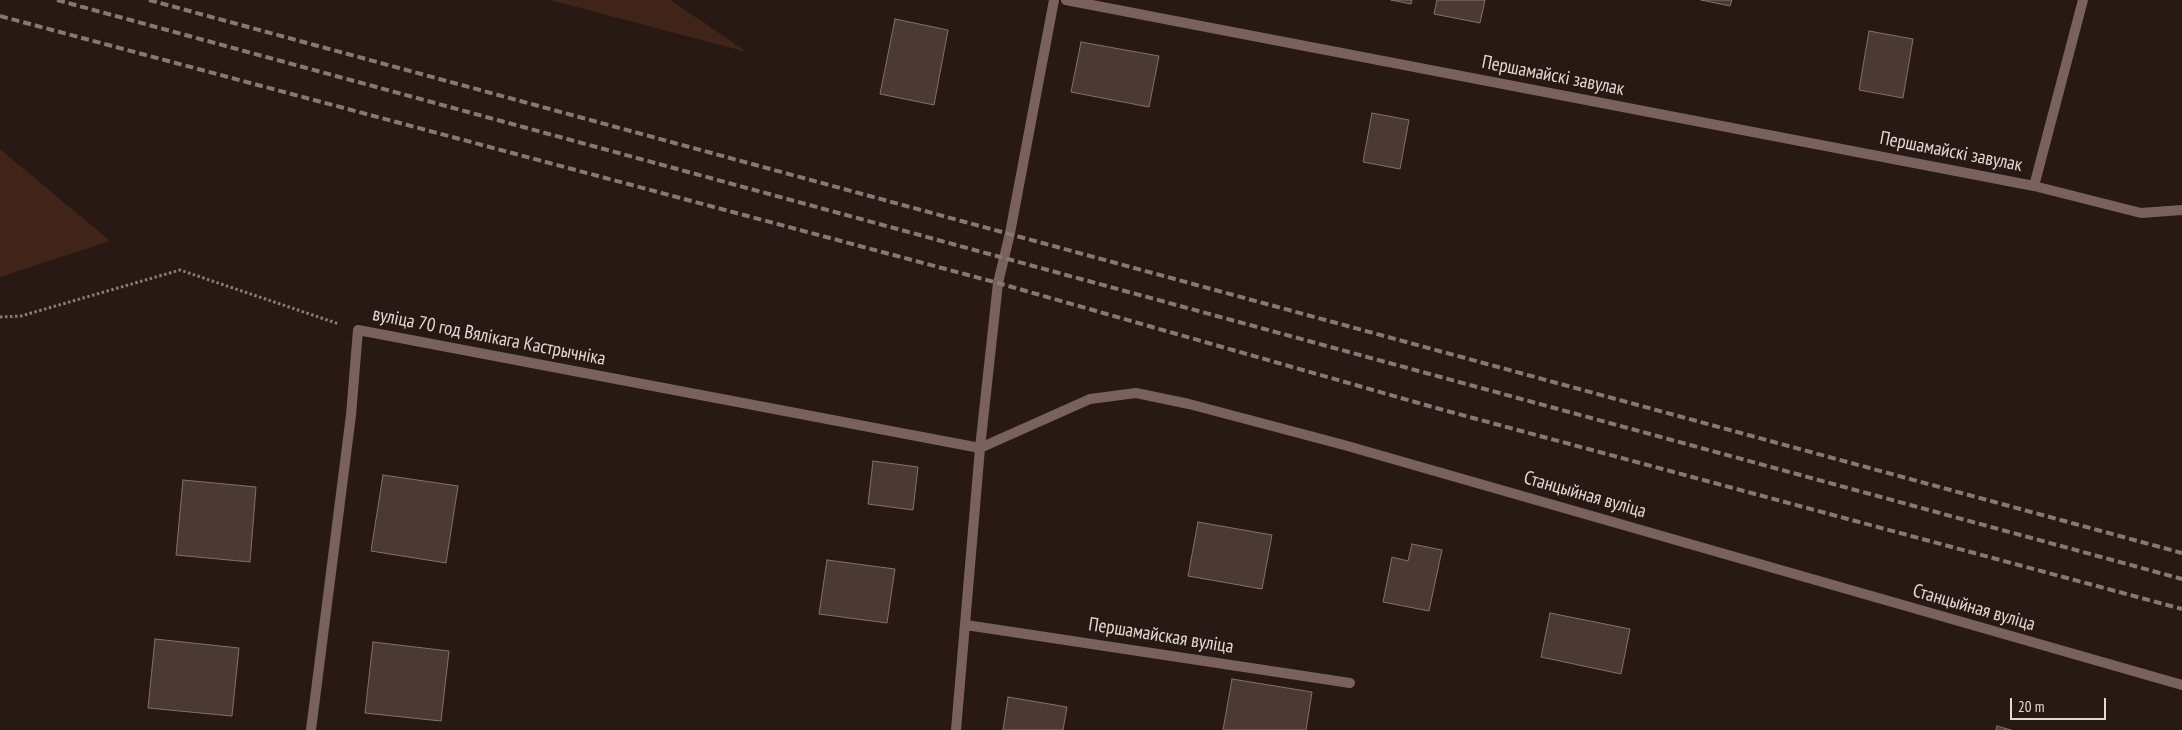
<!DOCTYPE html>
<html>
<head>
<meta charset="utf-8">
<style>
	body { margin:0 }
	#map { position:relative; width:2182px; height:730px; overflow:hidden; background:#291914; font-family:"PT Sans Narrow",sans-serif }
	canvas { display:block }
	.scale { position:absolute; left:2010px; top:698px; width:96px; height:22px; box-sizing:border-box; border:2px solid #e4d9d5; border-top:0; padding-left:6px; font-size:15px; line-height:18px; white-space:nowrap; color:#e4d9d5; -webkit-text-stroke:4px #291914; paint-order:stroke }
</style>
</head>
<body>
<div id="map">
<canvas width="2182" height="730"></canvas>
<div class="scale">20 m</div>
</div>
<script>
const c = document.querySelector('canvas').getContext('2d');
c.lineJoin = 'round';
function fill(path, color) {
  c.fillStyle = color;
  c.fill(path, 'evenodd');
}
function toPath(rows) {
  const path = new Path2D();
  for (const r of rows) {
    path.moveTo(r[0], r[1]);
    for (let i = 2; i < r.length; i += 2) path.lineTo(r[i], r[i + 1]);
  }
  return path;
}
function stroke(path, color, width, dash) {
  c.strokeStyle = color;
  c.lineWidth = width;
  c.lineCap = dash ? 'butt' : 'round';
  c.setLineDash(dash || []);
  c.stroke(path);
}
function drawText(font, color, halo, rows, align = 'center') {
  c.font = font + ' "PT Sans Narrow",sans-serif';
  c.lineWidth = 4.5;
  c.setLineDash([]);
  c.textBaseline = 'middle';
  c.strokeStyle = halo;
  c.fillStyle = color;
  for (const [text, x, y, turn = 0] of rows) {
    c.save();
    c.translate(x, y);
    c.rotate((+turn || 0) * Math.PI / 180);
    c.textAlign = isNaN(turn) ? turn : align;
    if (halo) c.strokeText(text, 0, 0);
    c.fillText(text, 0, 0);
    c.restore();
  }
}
const green = toPath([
	[550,0,670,0,747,52],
	[0,149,110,241,0,277]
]);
const building = toPath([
	[1391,0,1412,0,1411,4,1391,0],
	[1437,0,1485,0,1480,23,1434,14,1437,0],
	[1701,0,1732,0,1730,6,1701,0],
	[895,19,948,30,934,105,880,94,895,19],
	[1869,31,1913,39,1903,98,1859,90,1869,31],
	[1081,42,1159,56,1149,107,1071,92,1081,42],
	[1372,113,1409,120,1400,169,1363,162,1372,113],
	[873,461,918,467,913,510,868,504,873,461],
	[383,475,458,486,446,563,371,551,383,475],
	[183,480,256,487,250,562,176,555,183,480],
	[1198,522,1272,535,1262,589,1188,576,1198,522],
	[1412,544,1442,550,1429,611,1383,602,1392,557,1408,561,1412,544],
	[827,560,895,569,887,623,819,614,827,560],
	[1550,613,1630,629,1621,674,1541,657,1550,613],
	[155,639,239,648,232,716,148,708,155,639],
	[373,642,449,651,441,721,365,713,373,642],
	[1232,679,1312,692,1306,730,1223,730,1232,679],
	[1008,697,1067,707,1063,730,1003,730,1008,697],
	[1997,726,2011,730,1996,730,1997,726]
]);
const path = toPath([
	[0,317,21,316,180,270,339,324]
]);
const street = toPath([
	[1066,0,2034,186,2141,213,2182,210],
	[2034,186,2083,0],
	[980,448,1090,399,1136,393,1189,404,1344,445,2182,685],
	[966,625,1350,683],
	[311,730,351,415,358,330,980,448],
	[956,730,980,448,998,283,1010,233,1054,0]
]);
const rail = toPath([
	[57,0,2182,579],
	[149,0,2182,553],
	[0,16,998,283,1436,408,2182,609]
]);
const streetNames = [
	["Першамайскі завулак",1553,76,11],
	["Першамайскі завулак",1951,152,11],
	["вуліца 70 год Вялікага Кастрычніка",489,337,11],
	["Станцыйная вуліца",1585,495,16],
	["Станцыйная вуліца",1974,608,16],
	["Першамайская вуліца",1161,636,9]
];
fill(green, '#40241a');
fill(building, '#4b3a34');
stroke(building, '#847069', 1);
stroke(path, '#8a7c78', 3, [2.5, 2.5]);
stroke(street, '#78625b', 10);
stroke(rail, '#867974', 4, [8, 4]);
drawText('19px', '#e4d9d5', '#291914', streetNames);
</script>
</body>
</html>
